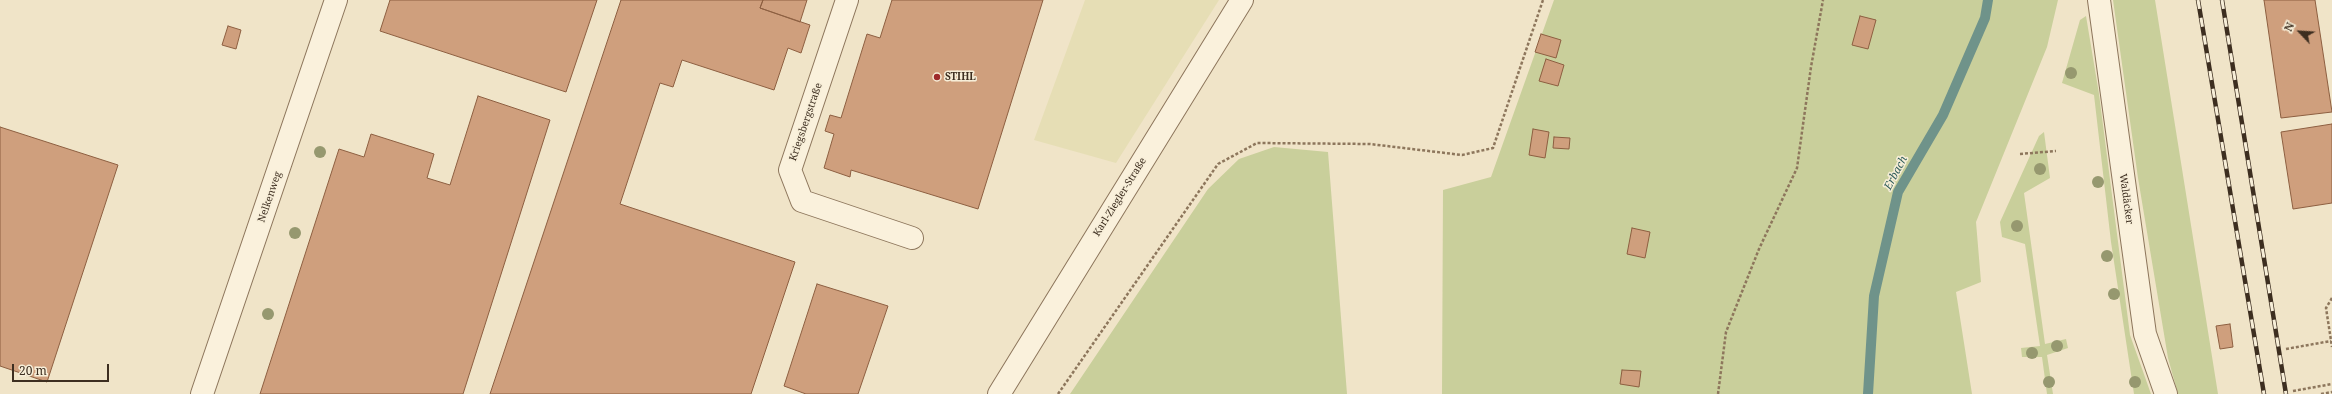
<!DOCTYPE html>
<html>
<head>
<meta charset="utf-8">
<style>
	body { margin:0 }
	#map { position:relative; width:2332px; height:394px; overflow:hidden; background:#f0e4c8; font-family:"Noto Serif",serif }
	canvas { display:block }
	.north { position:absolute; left:2280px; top:12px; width:40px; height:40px; -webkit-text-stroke:3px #f7eed8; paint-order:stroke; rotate:295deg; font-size:11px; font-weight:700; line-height:16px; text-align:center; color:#3d2e20 }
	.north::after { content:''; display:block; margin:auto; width:14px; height:18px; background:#3d2e20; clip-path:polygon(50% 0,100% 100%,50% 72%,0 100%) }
	.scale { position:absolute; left:12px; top:364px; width:97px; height:18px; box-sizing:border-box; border:2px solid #3d2e20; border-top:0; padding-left:5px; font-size:12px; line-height:14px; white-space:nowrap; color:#3d2e20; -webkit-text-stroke:3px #f7eed8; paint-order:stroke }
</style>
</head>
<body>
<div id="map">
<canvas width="2332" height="394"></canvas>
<div class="north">N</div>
<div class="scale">20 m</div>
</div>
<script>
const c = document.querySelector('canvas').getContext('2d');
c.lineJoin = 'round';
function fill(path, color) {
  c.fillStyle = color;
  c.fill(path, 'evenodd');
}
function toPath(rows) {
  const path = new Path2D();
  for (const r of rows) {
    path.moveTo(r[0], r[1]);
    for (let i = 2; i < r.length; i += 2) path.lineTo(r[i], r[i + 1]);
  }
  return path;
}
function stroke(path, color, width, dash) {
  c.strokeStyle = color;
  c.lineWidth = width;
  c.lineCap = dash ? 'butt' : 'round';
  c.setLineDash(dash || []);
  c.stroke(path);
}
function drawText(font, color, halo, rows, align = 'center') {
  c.font = font + ' "Noto Serif",serif';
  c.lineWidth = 3;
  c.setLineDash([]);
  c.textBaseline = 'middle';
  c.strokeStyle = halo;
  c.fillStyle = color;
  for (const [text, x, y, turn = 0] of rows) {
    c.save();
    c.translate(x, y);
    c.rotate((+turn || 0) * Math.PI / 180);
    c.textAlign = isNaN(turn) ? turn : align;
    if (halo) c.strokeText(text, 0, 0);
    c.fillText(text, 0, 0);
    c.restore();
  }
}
const farmland = toPath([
	[1085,0,1219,0,1116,163,1034,140]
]);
const green = toPath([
	[1554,0,2058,0,2047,47,1976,222,1981,282,1956,292,1972,394,1442,394,1443,190,1491,177],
	[2113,0,2155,0,2218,394,2178,394,2168,358,2138,178],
	[2086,16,2099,94,2130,335,2151,394,2134,394,2111,242,2094,95,2062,83,2080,20],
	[2044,132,2050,178,2024,193,2045,344,2066,339,2068,348,2047,355,2053,394,2047,394,2042,357,2022,357,2021,348,2040,346,2025,244,2002,237,2000,222,2039,136],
	[1274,147,1328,152,1347,394,1070,394,1208,189,1239,159]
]);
const stream = toPath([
	[1868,394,1874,296,1898,192,1943,115,1985,18,1988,0]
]);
const building = toPath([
	[390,0,597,0,566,92,380,31,390,0],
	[621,0,763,0,760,8,810,25,801,53,788,48,774,90,682,60,673,87,660,83,620,204,795,262,751,394,490,394,621,0],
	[763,0,807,0,800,22,760,8,763,0],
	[892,0,1043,0,978,209,851,170,850,177,824,168,834,134,825,131,830,115,841,118,867,34,880,38,892,0],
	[2264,0,2315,0,2332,112,2281,118,2264,0],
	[1860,16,1876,20,1868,49,1852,45,1860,16],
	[228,26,241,30,236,49,222,45,228,26],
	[1541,34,1561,40,1556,58,1535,52,1541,34],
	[1546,59,1564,65,1558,86,1539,81,1546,59],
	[478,96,550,120,463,394,260,394,339,149,364,157,371,134,434,154,427,178,450,185,478,96],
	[2332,124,2332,203,2293,209,2281,132,2332,124],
	[0,127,118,165,47,382,0,366,0,127],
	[1533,129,1549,132,1545,158,1529,155,1533,129],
	[1554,137,1570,138,1569,149,1553,148,1554,137],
	[1632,228,1650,232,1645,258,1627,254,1632,228],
	[817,284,888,306,858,394,806,394,784,386,817,284],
	[2230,324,2233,347,2220,349,2216,326,2230,324],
	[1622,370,1641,371,1639,387,1620,384,1622,370]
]);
const path = toPath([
	[2020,154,2056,151],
	[2332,298,2326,308,2332,347],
	[2286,349,2331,341],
	[2293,391,2332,384],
	[1058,394,1218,164,1257,143,1370,144,1462,155,1493,148,1543,0],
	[1718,394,1726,332,1759,249,1797,168,1811,67,1823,0],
	[2321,394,2332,392]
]);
const minor = toPath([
	[847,0,790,170,802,201,912,238],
	[2099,0,2145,334,2166,394],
	[202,394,336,0],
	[999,394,1242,0]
]);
const rail = toPath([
	[2198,0,2264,394],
	[2222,0,2286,394]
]);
const trees = [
	[2071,73],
	[320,152],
	[2040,169],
	[2098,182],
	[2017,226],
	[295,233],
	[2107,256],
	[2114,294],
	[268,314],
	[2057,346],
	[2032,353],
	[2049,382],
	[2135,382]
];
const markers = [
	[937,77,4,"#9e2a2b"]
];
const poiNames = [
	["STIHL",945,77]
];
const streetNames = [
	["Kriegsbergstraße",806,122,-71],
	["Nelkenweg",270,197,-71],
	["Karl-Ziegler-Straße",1120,197,-58],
	["Waldäcker",2126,199,82]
];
const waterNames = [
	["Erbach",1896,173,-62]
];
fill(farmland, '#e6deb5');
fill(green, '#c9cf9b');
stroke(stream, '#6f938a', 10);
fill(building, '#cf9f7d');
stroke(building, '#8d5f41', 1);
stroke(minor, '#8d765c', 24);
stroke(path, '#8d765c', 2.5, [3, 2]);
stroke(minor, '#faf1dc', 22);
stroke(rail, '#3d2e20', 4.5);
stroke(rail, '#f7eed8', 3, [9]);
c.fillStyle = '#96986f';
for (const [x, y] of trees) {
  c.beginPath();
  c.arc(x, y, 6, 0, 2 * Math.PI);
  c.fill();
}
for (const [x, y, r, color] of markers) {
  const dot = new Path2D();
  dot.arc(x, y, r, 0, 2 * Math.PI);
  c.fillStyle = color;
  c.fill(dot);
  stroke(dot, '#f7eed8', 1.5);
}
drawText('bold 10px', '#3d2e20', '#f7eed8', poiNames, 'left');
drawText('10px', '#3d2e20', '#f7eed8', streetNames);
drawText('italic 11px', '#2f5d5a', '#f7eed8', waterNames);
</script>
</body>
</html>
